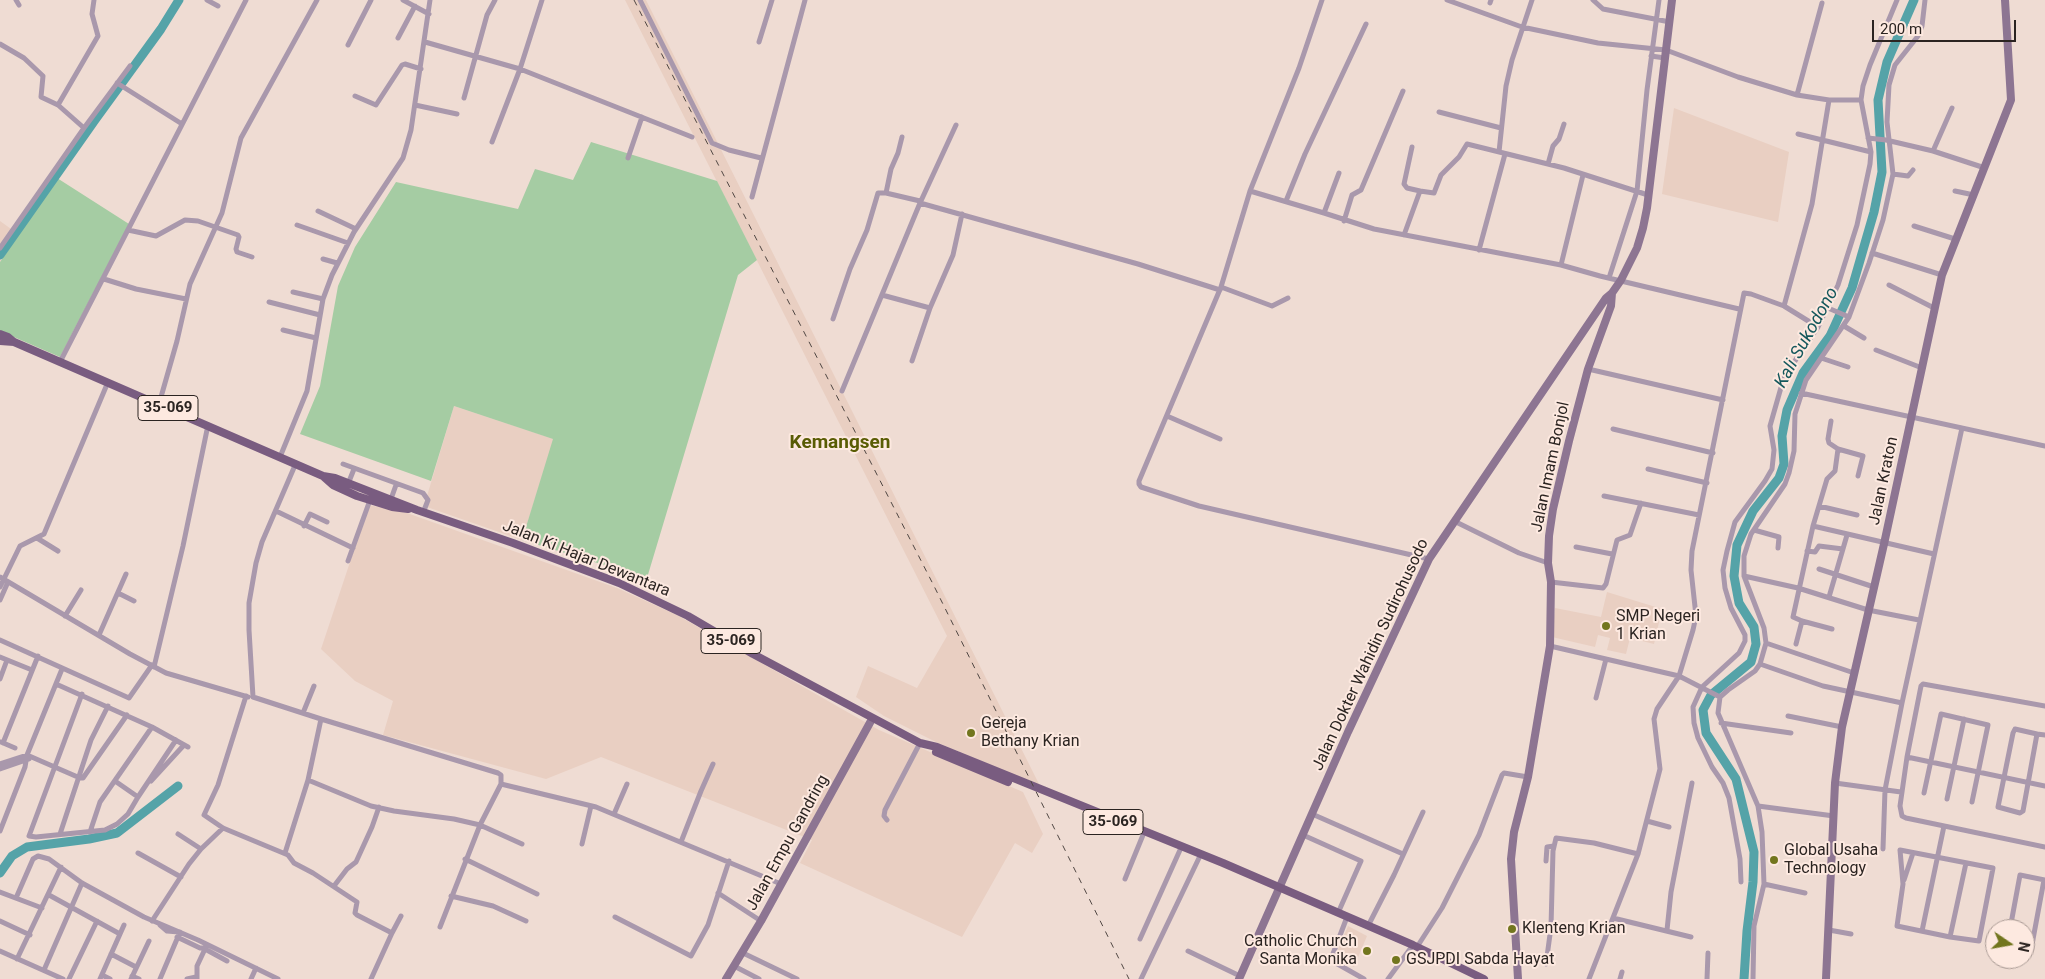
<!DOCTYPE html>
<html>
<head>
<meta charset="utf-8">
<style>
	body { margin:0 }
	#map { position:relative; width:2045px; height:979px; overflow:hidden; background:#efdcd3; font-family:Roboto,sans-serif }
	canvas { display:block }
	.north { position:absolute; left:1985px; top:919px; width:50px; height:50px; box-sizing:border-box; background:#fde9e0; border:1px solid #a99a94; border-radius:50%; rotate:102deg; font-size:14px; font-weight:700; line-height:20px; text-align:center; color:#2b2421 }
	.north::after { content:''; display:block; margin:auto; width:18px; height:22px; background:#72761e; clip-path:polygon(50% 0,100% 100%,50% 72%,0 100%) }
	.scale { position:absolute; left:1872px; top:20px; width:144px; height:22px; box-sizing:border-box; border:2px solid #2b2421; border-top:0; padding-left:6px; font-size:15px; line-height:18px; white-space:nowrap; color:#2b2421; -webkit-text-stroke:4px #fde9e0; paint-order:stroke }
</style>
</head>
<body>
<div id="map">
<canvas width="2045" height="979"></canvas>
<div class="north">N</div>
<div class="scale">200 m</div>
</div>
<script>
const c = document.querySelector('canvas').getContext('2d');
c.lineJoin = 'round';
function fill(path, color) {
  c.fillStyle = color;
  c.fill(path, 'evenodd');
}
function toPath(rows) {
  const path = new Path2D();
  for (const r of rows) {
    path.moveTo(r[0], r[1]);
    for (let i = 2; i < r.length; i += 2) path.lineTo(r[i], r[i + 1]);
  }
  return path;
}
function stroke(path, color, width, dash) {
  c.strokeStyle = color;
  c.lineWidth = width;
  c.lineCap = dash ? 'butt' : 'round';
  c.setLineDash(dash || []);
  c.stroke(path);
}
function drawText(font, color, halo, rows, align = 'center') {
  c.font = font + ' Roboto,sans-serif';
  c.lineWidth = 4;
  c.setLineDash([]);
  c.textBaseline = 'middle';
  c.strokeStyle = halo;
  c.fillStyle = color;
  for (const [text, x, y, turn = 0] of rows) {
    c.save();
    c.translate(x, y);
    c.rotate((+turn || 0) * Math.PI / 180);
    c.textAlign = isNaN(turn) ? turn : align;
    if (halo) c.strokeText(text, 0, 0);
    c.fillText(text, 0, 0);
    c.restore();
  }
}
const built = toPath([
	[625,0,646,0,1040,786,936,742,884,716,856,697,868,666,917,688,947,636],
	[1674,108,1789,152,1778,222,1662,194],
	[0,221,18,234,0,262],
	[454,406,554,439,522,540,424,506],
	[369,505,407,513,617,588,677,615,879,730,1023,792,1043,834,1032,853,1015,843,962,937,800,863,812,840,601,757,546,779,383,735,393,701,355,681,321,649],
	[1607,592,1662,609,1654,644,1630,638,1626,654,1607,650,1610,638,1598,635,1595,647,1552,637,1555,608,1601,617],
	[1348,926,1367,936,1354,967,1335,956]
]);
const green = toPath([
	[591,142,717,181,757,260,738,275,647,578,522,540,553,439,454,406,431,481,300,434,320,386,338,286,355,247,396,182,518,209,535,169,573,180],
	[57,178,129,224,60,357,0,331,0,262]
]);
const river = toPath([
	[0,255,95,120,161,29,179,0],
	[0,873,12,856,27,847,89,839,117,833,178,786],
	[1744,979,1747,931,1753,882,1754,852,1736,779,1706,733,1703,710,1711,695,1751,662,1756,644,1754,627,1739,603,1734,576,1737,545,1753,511,1779,478,1784,464,1782,436,1787,410,1803,373,1830,336,1852,288,1874,212,1882,172,1878,100,1887,62,1914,0]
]);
const street = toPath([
	[16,0,19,5],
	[207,0,218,6],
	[403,0,429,14],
	[640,0,712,143,729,150,761,158],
	[1322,0,1299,68,1250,191,1221,287,1139,481,1139,484,1141,487,1199,506,1429,559],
	[1447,0,1522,27,1598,43,1666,50,1738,77,1797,95,1829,100,1861,100],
	[1593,0,1603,9,1670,22],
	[1490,3,1491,0],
	[398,38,415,6],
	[425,42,520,69,692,137],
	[759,42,772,0],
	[0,44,24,58,43,76,41,97,58,105],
	[348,45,371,0],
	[1651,56,1665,58],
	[117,83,182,124],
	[1797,95,1822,3],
	[355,96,376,105,402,65,405,64,421,69],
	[464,98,487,15,495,0],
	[415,105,457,114],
	[1439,112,1501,128],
	[84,128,130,66],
	[1798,134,1871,152],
	[1868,138,1886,140,1933,151,1985,168],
	[492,142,520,69,542,0],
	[1412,147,1404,184,1407,188,1420,191],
	[1933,151,1952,108],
	[1499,152,1506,86,1512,60,1532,0],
	[628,158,642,117],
	[1548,164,1553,146,1559,139,1564,124],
	[1893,174,1908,176,1913,170],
	[1250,191,1324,213,1374,229,1561,265,1600,276,1739,309],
	[1955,191,1974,195],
	[886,193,891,169,898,153,902,137],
	[752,197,805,0],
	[1286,201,1305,154,1366,24],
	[920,203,1138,264,1220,290],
	[318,211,356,229],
	[1324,213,1339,173],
	[1344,221,1352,195,1361,190,1403,91],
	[297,225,348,243],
	[1914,226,1955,239],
	[128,230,156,236,185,220,198,221,238,235,239,237,236,249,237,252,252,257],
	[1404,235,1420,191,1434,193,1441,175,1459,157,1467,144,1564,168,1648,195],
	[0,248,84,128,58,105,98,36,92,14,94,0],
	[1479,250,1505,154],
	[1872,253,1942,275],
	[323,259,337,263],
	[1561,265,1583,175],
	[1609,278,1637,191,1647,90,1659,0],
	[104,279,136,289,186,299],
	[1889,285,1934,308],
	[1221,287,1272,306,1288,298],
	[293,292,323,299],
	[882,295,930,308],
	[269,302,320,315],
	[1784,306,1812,204,1829,100],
	[1828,308,1849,317],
	[833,319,850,269,867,230,878,193,886,193,920,201],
	[1844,326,1864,338],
	[283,330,316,338],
	[1876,350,1922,368],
	[1821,358,1848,367],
	[912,361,930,308,953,255,962,214],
	[60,362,246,0],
	[1588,369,1723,400],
	[842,391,920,203,956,125],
	[1801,393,2045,446],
	[159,404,177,341,190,284,222,213,241,138,317,0],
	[1167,416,1220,439],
	[1831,421,1828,439,1829,443,1838,449,1863,456,1858,476],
	[1613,429,1713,453],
	[280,457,307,391,323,299,332,275,354,232,403,158,411,130,430,0],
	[296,463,262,542,256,563,249,603,249,630,253,697,321,719,308,780,371,806,394,811,454,819,480,825,501,784,596,807,781,884],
	[343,464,423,493,428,500,423,513],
	[1648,469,1707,483],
	[348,484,354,469],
	[1604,496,1699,515],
	[391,499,396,485],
	[1819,506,1857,515],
	[276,511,353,548],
	[1454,521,1519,553,1548,563],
	[304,526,310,514,327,522],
	[1813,526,1934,554],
	[1754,530,1779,537,1778,548],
	[37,538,58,551],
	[1576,547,1612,554],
	[1807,551,1815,552,1819,546,1843,549],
	[348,561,370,500],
	[1819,569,1874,587],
	[1744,576,1798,588,1868,610,1919,620],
	[0,577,130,654,166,673,248,697],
	[1551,582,1603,588,1606,584,1617,540,1630,535,1641,503],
	[0,587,20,546,44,534,108,382],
	[118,593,134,601],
	[1829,597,1847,535],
	[0,600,8,582],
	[65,616,81,590],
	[1832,629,1802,621,1793,617,1813,526,1827,479,1835,471,1838,449],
	[99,635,126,574],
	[0,640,129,698,152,665],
	[1766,643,1854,673],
	[1796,644,1802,621],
	[1550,646,1679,676,1720,697],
	[0,657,32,670],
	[1760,664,1823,686,1902,703],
	[154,667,183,546,208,425],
	[0,679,7,660],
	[56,684,152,727,188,747],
	[82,694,29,836,36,837,105,830,117,824,128,814,138,797],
	[246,696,218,785,204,815,223,828,288,855,294,863,313,873,357,902,355,913,357,915,392,933,371,979],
	[1596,698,1606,659],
	[2045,706,1923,684,1921,686,1907,757,1900,806,1902,816,1906,818,2045,847],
	[303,713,314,686],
	[1788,716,1842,727],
	[321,719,498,773,501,775,501,784],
	[1721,723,1791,733],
	[2015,729,2037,734,2023,811,2020,813,1998,807,2013,733,2015,729],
	[2037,734,2045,735],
	[1,742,15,748],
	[3,743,38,656],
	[27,755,80,778,83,778,127,715],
	[1907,757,2045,786],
	[0,764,27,755],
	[0,769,29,759],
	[115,781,138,797,176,740],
	[151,781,184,745],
	[1835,783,1901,792],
	[1924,793,1941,714,1988,725,1972,802],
	[1947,799,1964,719],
	[1758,806,1834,816],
	[614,814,627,784],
	[1312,814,1403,854],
	[887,820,884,816,885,810,920,743],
	[1647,821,1669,827],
	[0,831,25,767,27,755,62,669],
	[90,832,100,802,152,727],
	[60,834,91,740,108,706],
	[178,834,201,849],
	[1303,835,1361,861,1338,913],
	[681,842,701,791,713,764],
	[582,844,591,806],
	[1883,849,1885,790,1902,703,1962,428],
	[1900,850,1993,868,1979,941,1950,937,1897,926,1903,884,1900,850],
	[138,853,181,877],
	[285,853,308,780],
	[465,859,537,894],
	[1546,861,1547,847,1554,846],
	[1125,879,1143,835],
	[1904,880,1913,853],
	[1741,882,1740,859,1729,798,1723,783,1712,767,1698,738,1694,723,1693,707,1702,687,1739,653,1745,641,1745,635,1731,608,1725,588,1723,570,1727,551,1735,522,1765,481,1772,469,1774,450,1770,426,1784,377,1818,327,1838,285,1857,225,1870,164,1871,152,1861,100,1863,86,1870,65,1897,0],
	[1764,884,1805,893],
	[334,886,347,869,356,862,372,827,379,807],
	[0,892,42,908],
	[718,893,761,921],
	[49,895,120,934],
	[451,896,493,906,526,921],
	[16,898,33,859,38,856,49,859,82,883,144,917,198,940,278,979],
	[615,917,691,956,708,925,729,861],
	[1347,917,1331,959,1334,962,1364,979],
	[1613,918,1691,937],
	[0,921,30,935],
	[152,921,189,864,201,849,223,828],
	[160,925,167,931,179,932],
	[1368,926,1394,875,1423,812],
	[440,927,480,825,522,844],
	[2010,929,2020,875,2045,880],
	[1667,930,1671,892,1692,783],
	[1829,930,1851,934],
	[1922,931,1944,826],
	[392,933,401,916],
	[177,937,200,948,206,948],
	[1950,937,1966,863],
	[1140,939,1180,850],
	[1417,947,1442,908,1479,835,1502,775,1504,773,1528,777],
	[0,951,63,979],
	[1188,951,1240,976],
	[2025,952,2031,950,2044,880],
	[743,953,797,979],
	[111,954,136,967],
	[17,959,61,867],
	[1546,964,1551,927,1553,851,1556,838,1594,843,1638,854],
	[734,966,759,979],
	[44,970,82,883],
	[102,975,110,979],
	[132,976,139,979],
	[69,979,97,921],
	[100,979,124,925],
	[131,979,149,941],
	[160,979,180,932],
	[187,979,196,977],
	[197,979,197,966,205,949,227,961],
	[251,979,256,968],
	[1141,979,1199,858],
	[1388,979,1413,945],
	[1589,979,1638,854,1660,769,1654,719,1657,709,1679,676,1693,630,1696,616,1691,570,1692,551,1744,293,1751,294,1784,306,1818,327],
	[1620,979,1622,972],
	[1707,979,1708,953],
	[1753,979,1754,926,1764,884,1762,832,1758,806,1718,713,1720,697,1728,690,1755,671,1760,664,1766,643,1764,628,1744,576,1744,556,1751,534,1785,484,1789,473,1794,451,1795,414,1806,380,1849,317,1869,263,1883,220,1893,174,1887,122,1889,85,1895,65,1918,36,1922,26,1925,0]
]);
const secondary = toPath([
	[726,979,761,921,872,719],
	[1239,979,1348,732,1429,559,1606,298,1612,293],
	[1518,979,1511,859,1514,832,1528,777,1550,646,1551,582,1548,563,1549,536,1553,509,1569,441,1588,369,1611,306,1612,293,1621,280,1637,248,1643,228,1647,208,1672,0],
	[1826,979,1835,783,1842,727,1884,544,1942,275,2011,100,2005,0]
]);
const primary = toPath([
	[0,334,8,337,14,342,323,476,335,478,417,510,513,543,619,583,688,616,753,654,920,743,937,747,1223,863,1413,945,1484,979],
	[0,341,14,342],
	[324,477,333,485,357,496,392,507,408,509],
	[936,752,1008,782]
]);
const rail = toPath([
	[634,0,934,586,1129,979]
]);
const markers = [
	[1606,626,5,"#72761e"],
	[971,733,5,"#72761e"],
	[1774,860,5,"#72761e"],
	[1512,929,5,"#72761e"],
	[1367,951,5,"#72761e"],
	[1396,960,5,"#72761e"]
];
const shields = [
	[168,408,60],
	[731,641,60],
	[1113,822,60]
];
const shieldNames = [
	["35-069",168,408],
	["35-069",731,641],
	["35-069",1113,822]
];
const streetNames = [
	["Jalan Imam Bonjol",1551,467,-78],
	["Jalan Kraton",1884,481,-78],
	["Jalan Ki Hajar Dewantara",586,559,22],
	["Jalan Dokter Wahidin Sudirohusodo",1371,655,-65],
	["Jalan Empu Gandring",788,843,-61]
];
const poiNames = [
	["SMP Negeri",1616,617],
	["1 Krian",1616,635],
	["Gereja",981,724],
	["Bethany Krian",981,742],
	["Global Usaha",1784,851],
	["Technology",1784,869],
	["Klenteng Krian",1522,929],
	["Catholic Church",1357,942,"right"],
	["Santa Monika",1357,960,"right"],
	["GSJPDI Sabda Hayat",1406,960]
];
const waterNames = [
	["Kali Sukodono",1807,338,-61]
];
const quarterNames = [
	["Kemangsen",840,443]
];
fill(built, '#e9cfc2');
fill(green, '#a5cca3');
stroke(river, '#55a3a8', 9);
stroke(street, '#a998ac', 5);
stroke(secondary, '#8d7592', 8);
stroke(primary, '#795c80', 8);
stroke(rail, '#504743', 1, [6, 6]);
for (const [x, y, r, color] of markers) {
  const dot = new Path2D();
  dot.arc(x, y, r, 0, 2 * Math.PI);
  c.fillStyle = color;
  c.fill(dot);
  stroke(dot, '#fde9e0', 2);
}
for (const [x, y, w] of shields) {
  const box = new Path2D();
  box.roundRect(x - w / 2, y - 12.5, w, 25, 4);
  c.fillStyle = '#fde9e0';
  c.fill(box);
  stroke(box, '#2b2421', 1);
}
drawText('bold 15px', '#2b2421', null, shieldNames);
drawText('16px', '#2b2421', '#fde9e0', streetNames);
drawText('16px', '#2b2421', '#fde9e0', poiNames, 'left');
drawText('italic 18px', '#15585c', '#fde9e0', waterNames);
drawText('bold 19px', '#595c04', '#fde9e0', quarterNames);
</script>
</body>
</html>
